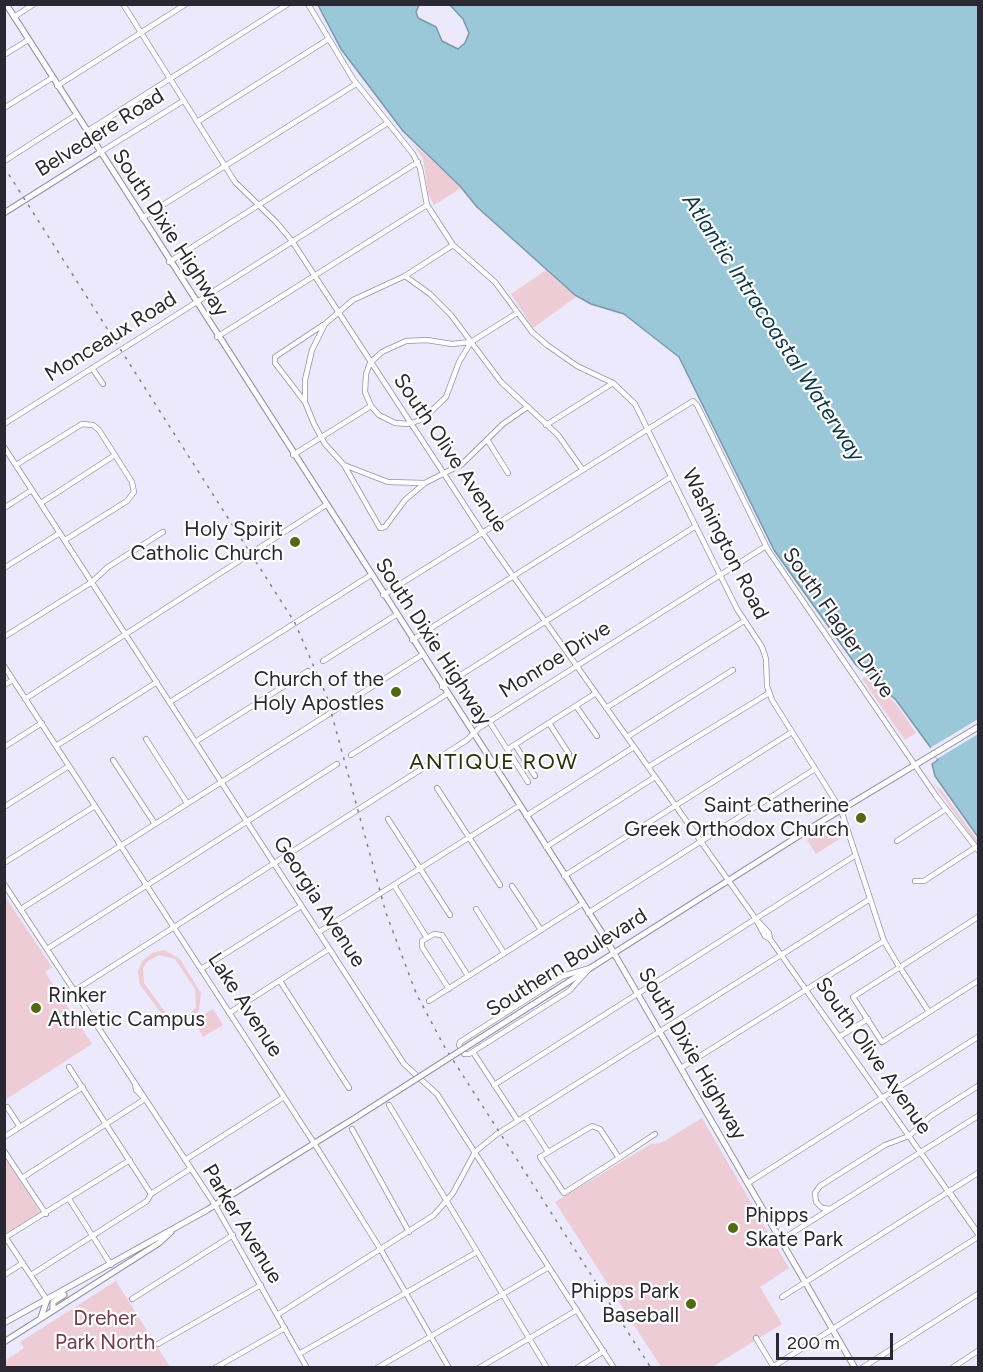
<!DOCTYPE html>
<html>
<head>
<meta charset="utf-8">
<style>
	body { margin:0 }
	#map { position:relative; width:983px; height:1372px; overflow:hidden; background:#ebe9fb; font-family:Figtree,sans-serif }
	canvas { display:block }
	.frame { position:absolute; inset:0; border:6px solid #292833; pointer-events:none }
	.scale { position:absolute; left:776px; top:1333px; width:117px; height:27px; box-sizing:border-box; border:3px solid #292833; border-top:0; padding-left:8px; font-size:18px; line-height:21px; white-space:nowrap; color:#292833; -webkit-text-stroke:4px #fff; paint-order:stroke }
</style>
</head>
<body>
<div id="map">
<canvas width="983" height="1372"></canvas>
<div class="frame"></div>
<div class="scale">200 m</div>
</div>
<script>
const c = document.querySelector('canvas').getContext('2d');
c.lineJoin = 'round';
function fill(path, color) {
  c.fillStyle = color;
  c.fill(path, 'evenodd');
}
function toPath(rows) {
  const path = new Path2D();
  for (const r of rows) {
    path.moveTo(r[0], r[1]);
    for (let i = 2; i < r.length; i += 2) path.lineTo(r[i], r[i + 1]);
  }
  return path;
}
function stroke(path, color, width, dash) {
  c.strokeStyle = color;
  c.lineWidth = width;
  c.lineCap = dash ? 'butt' : 'round';
  c.setLineDash(dash || []);
  c.stroke(path);
}
function drawText(font, color, halo, rows, align = 'center') {
  c.font = font + ' Figtree,sans-serif';
  c.lineWidth = 4.5;
  c.setLineDash([]);
  c.textBaseline = 'middle';
  c.strokeStyle = halo;
  c.fillStyle = color;
  for (const [text, x, y, turn = 0] of rows) {
    c.save();
    c.translate(x, y);
    c.rotate((+turn || 0) * Math.PI / 180);
    c.textAlign = isNaN(turn) ? turn : align;
    if (halo) c.strokeText(text, 0, 0);
    c.fillText(text, 0, 0);
    c.restore();
  }
}
const green = toPath([
	[412,143,459,185,461,188,434,205,428,193,423,158],
	[546,270,576,297,533,328,511,294],
	[865,677,896,704,916,733,905,740,862,679],
	[933,783,942,791,978,841,978,846],
	[838,820,844,836,816,854,807,840],
	[4,895,52,967,45,972,92,1044,5,1100],
	[164,950,180,959,201,993,199,1011,184,1022,177,1023,164,1017,140,985,138,971,142,961,152,953],
	[159,955,175,959,195,989,196,1007,188,1016,181,1018,168,1016,144,983,143,968,148,961],
	[213,1009,223,1025,203,1037,194,1021],
	[702,1118,789,1268,760,1287,782,1324,712,1367,661,1367,555,1202,651,1144,661,1143],
	[4,1156,41,1213,7,1233,4,1231],
	[116,1281,170,1367,5,1367,5,1361,24,1348,20,1342]
]);
const water = toPath([
	[318,5,419,5,416,12,418,18,436,27,442,41,458,49,465,43,469,33,463,19,450,5,978,5,978,837,935,776,932,764,938,760,931,748,896,700,856,665,774,550,679,357,624,314,591,304,575,295,477,207,460,186,403,131,341,49,318,5]
]);
const pier = toPath([
	[978,719,978,734,937,759,930,748]
]);
const minor = toPath([
	[123,4,235,182,276,222,292,241,482,532,755,918,769,933,770,939,978,1234],
	[308,4,353,79,413,154,420,168,427,205,453,245,495,282,532,332,547,345,577,366,613,383,635,404,737,609,762,647,766,659,767,686,772,700,841,810,884,941,898,965],
	[14,17,34,4],
	[4,55,28,40],
	[57,86,186,4],
	[4,108,52,78],
	[197,122,327,40],
	[86,132,288,4],
	[99,153,183,101],
	[6,160,76,115],
	[142,218,356,84],
	[453,245,405,276,353,300,325,324,312,350,305,380,305,402,314,424,325,444,344,465,388,482,425,483,462,464,503,424,526,408],
	[169,262,386,124],
	[405,276,430,294,451,315,501,382,558,435,582,469],
	[217,337,427,205],
	[471,342,459,362,446,397,423,419,409,424,395,423,379,415,371,406,365,392,366,374,370,363,382,352,406,341,427,340,452,344,471,342,517,313],
	[92,368,103,384],
	[304,401,275,363,275,357,323,325],
	[4,424,418,162],
	[546,425,613,383],
	[488,441,508,473],
	[4,447,404,1064,437,1094,614,1368],
	[293,455,371,406],
	[16,465,82,424,93,425,99,430,132,482,134,492,127,501,65,540],
	[344,465,380,528,385,527,405,500,425,483],
	[41,503,115,455],
	[4,508,32,490],
	[4,568,60,533],
	[383,595,693,401,697,405,768,550,936,796,978,850],
	[4,637,92,582,108,567,163,532],
	[412,640,671,477],
	[323,661,396,615],
	[4,666,314,1143,381,1250,449,1368],
	[4,685,13,680],
	[442,687,696,526],
	[25,699,326,505],
	[170,702,371,575],
	[576,706,597,736],
	[606,708,744,621],
	[489,721,528,782],
	[549,723,569,754],
	[627,737,733,670],
	[146,739,187,803],
	[195,742,308,671],
	[515,745,535,776],
	[56,746,157,682],
	[4,747,42,723],
	[508,749,596,693],
	[351,755,447,694],
	[113,760,155,824],
	[648,767,769,693],
	[437,788,500,885],
	[4,807,69,766],
	[526,816,634,747],
	[388,819,450,915],
	[897,841,946,809],
	[546,847,655,777],
	[4,863,95,806],
	[564,876,792,732],
	[915,881,924,881,976,847],
	[4,884,215,1205,307,1368],
	[394,885,427,938],
	[512,886,541,930],
	[21,909,422,655],
	[476,909,504,953],
	[588,913,815,769],
	[755,918,765,936,770,939],
	[319,932,519,806],
	[47,949,337,764],
	[902,966,978,917],
	[590,968,569,991,469,1054,464,1054,459,1045,460,1042,563,976,590,968],
	[201,969,301,906],
	[897,969,853,997,882,1042,978,981],
	[901,969,929,1012],
	[280,981,349,1088],
	[449,989,422,947,422,941,434,934,442,935,468,976],
	[74,991,467,740,479,728,766,546],
	[429,1001,582,904],
	[229,1013,329,949],
	[839,1037,868,1019],
	[473,1052,518,1121],
	[69,1067,151,1194],
	[681,1068,884,941],
	[135,1084,136,1090,145,1099],
	[494,1085,856,855],
	[389,1105,547,1368],
	[7,1107,20,1127],
	[525,1116,548,1152],
	[352,1129,409,1232],
	[4,1137,83,1087],
	[4,1151,46,1214],
	[619,1158,600,1129,592,1126,540,1157,564,1193,619,1158,655,1134],
	[185,1160,284,1097],
	[22,1178,145,1099],
	[748,1183,978,1037],
	[951,1194,978,1233],
	[69,1199,111,1265],
	[831,1209,822,1208,816,1202,815,1193,820,1186,885,1145,909,1136,931,1116,978,1086],
	[4,1235,47,1300],
	[6,1237,130,1160],
	[781,1240,978,1116],
	[4,1275,23,1263],
	[31,1275,147,1201,151,1194,190,1169],
	[782,1297,978,1173],
	[132,1299,233,1235],
	[277,1315,434,1215,453,1193,475,1152,497,1134,870,899],
	[756,1338,773,1366],
	[158,1344,261,1285],
	[299,1354,477,1252],
	[215,1368,285,1328],
	[377,1368,549,1267],
	[479,1368,577,1310],
	[577,1368,604,1351],
	[771,1368,978,1237],
	[862,1368,978,1294],
	[952,1368,978,1351]
]);
const major = toPath([
	[6,4,604,936,855,1368],
	[4,213,99,153],
	[532,1005,819,823,978,727],
	[53,1310,53,1302,64,1295],
	[41,1317,47,1300],
	[4,1323,207,1210,355,1118],
	[4,1342,159,1243,171,1232]
]);
const rail = toPath([
	[4,167,295,623,327,697,386,913,416,993,444,1046,651,1368]
]);
const majorBridge = toPath([
	[355,1118,532,1005]
]);
const markers = [
	[295,542,6,"#546814"],
	[396,692,6,"#546814"],
	[861,818,6,"#546814"],
	[36,1008,6,"#546814"],
	[733,1228,6,"#546814"],
	[691,1304,6,"#546814"]
];
const streetNames = [
	["Belvedere Road",100,133,-32],
	["South Dixie Highway",170,233,57],
	["Monceaux Road",111,337,-32],
	["South Olive Avenue",450,453,56],
	["Washington Road",725,544,63],
	["South Flagler Drive",838,623,55],
	["South Dixie Highway",433,642,57],
	["Monroe Drive",555,660,-32],
	["Georgia Avenue",319,902,57],
	["Southern Boulevard",567,963,-32],
	["Lake Avenue",245,1005,57],
	["South Dixie Highway",692,1054,60],
	["South Olive Avenue",873,1056,55],
	["Parker Avenue",242,1224,59]
];
const poiNames = [
	["Holy Spirit",283,530],
	["Catholic Church",283,554],
	["Church of the",384,680],
	["Holy Apostles",384,704],
	["Saint Catherine",849,806],
	["Greek Orthodox Church",849,830],
	["Rinker",48,996,"left"],
	["Athletic Campus",48,1020,"left"],
	["Phipps",745,1216,"left"],
	["Skate Park",745,1240,"left"],
	["Phipps Park",679,1292],
	["Baseball",679,1316]
];
const parkNames = [
	["Dreher",105,1319],
	["Park North",105,1343]
];
const waterNames = [
	["Atlantic Intracoastal Waterway",773,328,57]
];
const neighbourhoodNames = [
	["ANTIQUE ROW",494,763]
];
fill(green, '#edccd6');
fill(water, '#9bc8d9');
stroke(water, '#7998a7', 1.5);
fill(pier, '#ebe9fb');
stroke(minor, '#9591ad', 6);
stroke(major, '#9591ad', 7);
stroke(minor, '#fff', 4.5);
stroke(major, '#fff', 5);
stroke(rail, '#817f8d', 1.5, [3, 6]);
stroke(majorBridge, '#9591ad', 7, []);
stroke(majorBridge, '#fff', 5);
for (const [x, y, r, color] of markers) {
  const dot = new Path2D();
  dot.arc(x, y, r, 0, 2 * Math.PI);
  c.fillStyle = color;
  c.fill(dot);
  stroke(dot, '#fff', 2);
}
drawText('21px', '#292833', '#fff', streetNames);
drawText('21px', '#292833', '#fff', poiNames, 'right');
drawText('21px', '#743b50', '#fff', parkNames);
drawText('italic 22px', '#0e3744', '#fff', waterNames);
c.letterSpacing = '1.5px';
drawText('22px', '#28320c', '#fff', neighbourhoodNames);
c.letterSpacing = '0px';
</script>
</body>
</html>
